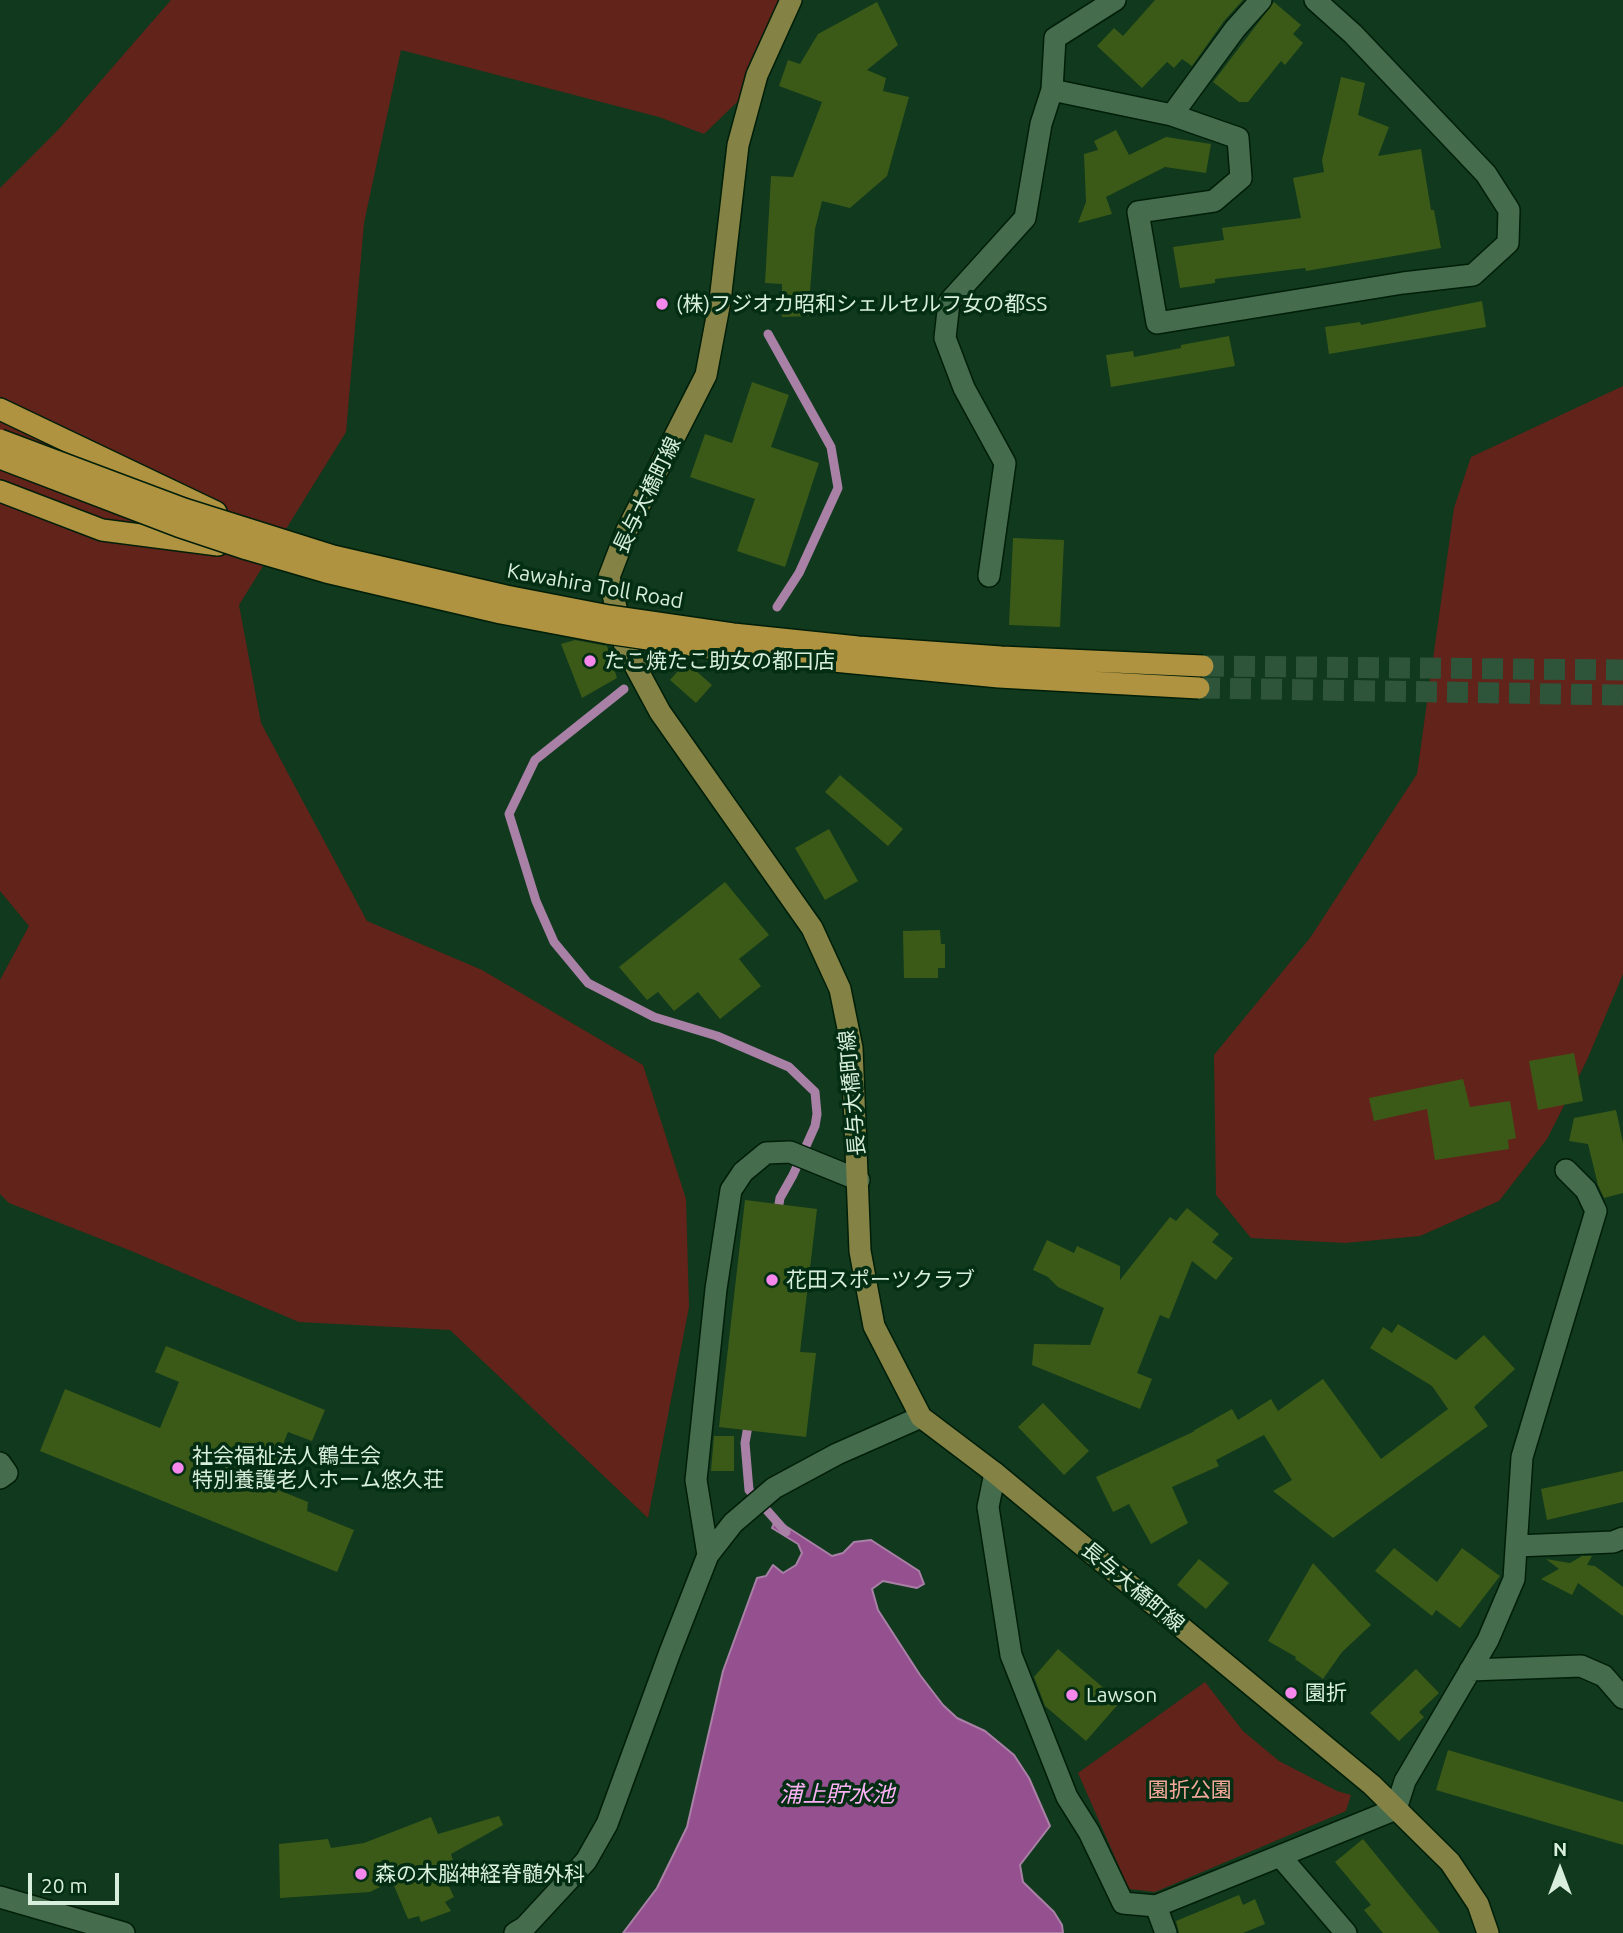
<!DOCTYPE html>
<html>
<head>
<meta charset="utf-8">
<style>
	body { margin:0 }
	#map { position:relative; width:1623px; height:1933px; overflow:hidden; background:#10391d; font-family:Ubuntu,sans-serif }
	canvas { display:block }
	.north { position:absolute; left:1525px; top:1835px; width:70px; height:70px; -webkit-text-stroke:5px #042e13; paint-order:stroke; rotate:0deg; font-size:19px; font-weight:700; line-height:28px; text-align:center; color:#d9efdd }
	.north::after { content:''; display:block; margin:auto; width:24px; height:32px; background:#d9efdd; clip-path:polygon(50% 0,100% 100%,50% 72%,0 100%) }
	.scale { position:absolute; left:28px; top:1873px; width:91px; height:32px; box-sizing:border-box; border:4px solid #d9efdd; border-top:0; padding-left:9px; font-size:21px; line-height:24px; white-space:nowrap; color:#d9efdd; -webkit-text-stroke:5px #042e13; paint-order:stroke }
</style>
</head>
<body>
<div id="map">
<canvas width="1623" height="1933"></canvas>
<div class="north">N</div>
<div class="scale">20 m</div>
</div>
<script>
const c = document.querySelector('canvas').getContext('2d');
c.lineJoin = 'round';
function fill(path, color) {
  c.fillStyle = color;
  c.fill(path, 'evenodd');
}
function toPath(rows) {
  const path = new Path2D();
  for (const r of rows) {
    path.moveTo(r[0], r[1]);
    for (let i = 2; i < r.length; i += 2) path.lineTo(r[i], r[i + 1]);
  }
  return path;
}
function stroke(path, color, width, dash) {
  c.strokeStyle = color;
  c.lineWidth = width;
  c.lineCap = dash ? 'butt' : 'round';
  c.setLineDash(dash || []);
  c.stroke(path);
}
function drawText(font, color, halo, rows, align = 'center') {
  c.font = font + ' Ubuntu,"Noto Sans JP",sans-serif';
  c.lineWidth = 7;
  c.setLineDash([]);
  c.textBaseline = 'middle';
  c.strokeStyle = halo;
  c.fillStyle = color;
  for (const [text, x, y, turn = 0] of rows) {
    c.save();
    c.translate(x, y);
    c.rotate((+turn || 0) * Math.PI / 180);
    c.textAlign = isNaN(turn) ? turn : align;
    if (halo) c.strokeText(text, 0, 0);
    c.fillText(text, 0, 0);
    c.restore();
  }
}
const green = toPath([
	[171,0,788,0,758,82,704,134,659,117,401,50,364,223,346,432,239,605,261,723,367,921,482,970,643,1065,686,1199,689,1307,648,1518,450,1330,299,1322,129,1250,9,1203,0,1194,0,980,29,926,0,891,0,188,58,130],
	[1623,386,1623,974,1587,1060,1547,1139,1499,1201,1420,1236,1345,1243,1251,1238,1216,1195,1214,1055,1310,938,1417,774,1454,508,1471,457],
	[1205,1682,1243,1731,1279,1761,1337,1791,1351,1795,1346,1811,1155,1892,1129,1889,1078,1773]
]);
const water = toPath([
	[774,1523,784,1525,832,1556,843,1553,854,1542,871,1540,919,1571,924,1584,917,1588,883,1581,872,1589,878,1610,920,1675,943,1705,957,1718,985,1731,1014,1755,1029,1778,1050,1826,1020,1865,1023,1882,1054,1912,1062,1925,1063,1933,623,1933,657,1888,687,1827,723,1671,757,1578,766,1576,773,1565,783,1573,796,1565,802,1553,798,1544,772,1528,774,1523]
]);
const stream = toPath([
	[768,334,831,447,838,488,799,573,777,607],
	[624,689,535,760,509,814,536,901,554,942,588,983,654,1017,717,1036,789,1067,815,1092,817,1114,815,1126,793,1175,780,1198,777,1216],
	[749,1420,745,1443,749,1490,786,1532]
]);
const building = toPath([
	[1155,0,1243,0,1224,21,1192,66,1182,59,1174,68,1167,62,1142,88,1097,46,1114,28,1123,36],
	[877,2,898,45,867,70,886,78,883,91,909,97,887,176,850,208,822,201,815,229,810,291,813,291,813,316,782,317,782,284,765,283,771,176,793,177,822,102,779,86,788,60,800,64,818,34],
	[1274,2,1301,25,1293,34,1303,43,1285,65,1281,61,1248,102,1239,102,1213,82],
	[1341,77,1365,83,1358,115,1389,127,1378,156,1421,149,1431,210,1434,210,1441,248,1306,271,1305,268,1215,279,1215,283,1180,288,1173,247,1224,240,1222,228,1301,218,1293,178,1324,172,1322,160],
	[1116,130,1129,155,1166,137,1211,144,1206,173,1165,167,1106,197,1112,214,1078,223,1086,202,1084,154,1098,150,1094,141],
	[1482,301,1486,327,1329,354,1325,327,1360,322,1361,325],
	[1229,336,1235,366,1111,387,1106,355,1133,351,1134,357,1181,348,1181,345],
	[752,382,789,395,771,447,819,463,785,567,737,551,755,499,690,477,705,434,732,443],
	[1013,538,1064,540,1060,627,1009,625],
	[575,640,607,646,617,678,582,698,561,644],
	[686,662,712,685,696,703,670,680],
	[840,775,903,829,888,846,825,792],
	[829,829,858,881,825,900,795,848],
	[725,882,769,935,739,959,761,986,720,1019,698,992,674,1011,658,992,647,1000,619,967],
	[940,930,941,944,945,944,945,968,938,968,938,978,904,978,903,931],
	[1574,1053,1583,1101,1538,1110,1529,1061],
	[1463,1079,1470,1107,1510,1101,1516,1138,1508,1140,1509,1149,1435,1160,1427,1109,1374,1121,1369,1098],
	[1616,1110,1623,1143,1623,1193,1604,1198,1598,1185,1588,1144,1569,1141,1574,1118],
	[745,1200,817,1209,800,1352,816,1353,806,1437,719,1427],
	[1187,1208,1219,1234,1212,1242,1233,1258,1216,1280,1192,1261,1169,1319,1160,1315,1137,1373,1152,1379,1140,1409,1032,1365,1034,1344,1090,1345,1104,1308,1058,1287,1048,1277,1033,1270,1047,1240,1074,1253,1077,1246,1120,1266,1120,1280,1170,1217,1176,1221],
	[1398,1324,1456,1360,1484,1335,1515,1369,1474,1407,1488,1426,1333,1538,1273,1491,1292,1480,1264,1435,1216,1460,1219,1466,1172,1487,1188,1523,1151,1544,1129,1504,1113,1512,1096,1477,1195,1431,1193,1431,1232,1409,1238,1420,1271,1399,1278,1411,1323,1379,1381,1459,1448,1409,1432,1386,1370,1348,1383,1327,1392,1333],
	[166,1346,325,1410,312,1441,288,1432,266,1485,308,1502,307,1511,354,1530,337,1572,40,1451,65,1389,160,1428,179,1382,155,1372],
	[1043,1403,1089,1451,1064,1475,1018,1427],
	[714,1436,734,1436,734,1471,711,1471],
	[1623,1471,1623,1502,1547,1520,1541,1489],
	[1394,1548,1437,1582,1462,1548,1500,1576,1460,1628,1436,1610,1432,1616,1375,1571],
	[1582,1556,1592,1556,1587,1565,1595,1566,1623,1587,1623,1616,1578,1583,1572,1595,1541,1579,1559,1569,1546,1559,1570,1563],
	[1199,1559,1229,1583,1206,1609,1177,1585],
	[1313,1563,1371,1625,1342,1652,1323,1679,1295,1659,1296,1657,1268,1641],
	[1058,1649,1120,1702,1086,1741,1045,1706,1034,1677],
	[1416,1669,1439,1693,1419,1712,1424,1717,1399,1741,1370,1713],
	[1448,1750,1623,1802,1623,1845,1436,1790],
	[499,1816,503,1825,451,1854,454,1863,440,1867,454,1897,445,1902,451,1911,421,1922,419,1916,408,1919,392,1881,370,1892,280,1898,279,1844,328,1839,331,1848,364,1843,431,1817,438,1834],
	[1363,1839,1440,1933,1383,1933,1364,1910,1371,1905,1335,1862],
	[1239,1895,1243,1905,1255,1899,1265,1924,1243,1933,1179,1933,1176,1921]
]);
const highwayTunnel = toPath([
	[1203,666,1623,670],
	[1199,688,1623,695]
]);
const minor = toPath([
	[1261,0,1235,29,1172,115,1238,138,1241,178,1214,201,1138,212,1157,323,1403,283,1473,275,1508,243,1509,210,1486,174,1353,34,1315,0],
	[1052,90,1172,115],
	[989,576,1005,463,964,388,945,338,949,302,1025,218,1041,124,1052,90,1055,38,1115,0],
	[0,1463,7,1473,0,1478],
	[995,1473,988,1507,1011,1655,1067,1797,1089,1832,1123,1903,1156,1906],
	[1517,1546,1613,1542,1623,1538],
	[708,1555,696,1480,716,1289,731,1190,743,1172,766,1153,790,1152,859,1180],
	[1470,1670,1581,1666,1604,1676,1623,1698],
	[1280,1856,1346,1933],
	[0,1897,124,1933],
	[515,1933,525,1927,586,1861,607,1824,670,1652,708,1555,733,1523,774,1488,837,1454,921,1417],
	[1166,1933,1156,1906,1396,1809,1405,1781,1488,1640,1514,1579,1522,1457,1596,1211,1586,1190,1566,1170]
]);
const major = toPath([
	[791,0,757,75,738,145,720,301,706,375,627,530,609,577,625,647,660,712,812,928,840,989,852,1048,860,1251,874,1326,921,1417,995,1473,1372,1785,1450,1862,1478,1904,1488,1933]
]);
const highway = toPath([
	[0,409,216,512],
	[0,491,102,530,218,545]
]);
const highwayBridge = toPath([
	[0,440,184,509,333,556,506,596,609,616,733,634,858,647,1001,657,1203,666],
	[0,458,178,526,247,549,326,572,501,613,607,633,730,651,999,677,1199,688]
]);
const markers = [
	[662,304,7,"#f688ed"],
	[590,661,7,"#f688ed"],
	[772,1280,7,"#f688ed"],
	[178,1468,7,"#f688ed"],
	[1291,1693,7,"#f688ed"],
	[1072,1695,7,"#f688ed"],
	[361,1874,7,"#f688ed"]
];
const poiNames = [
	["(株)フジオカ昭和シェルセルフ女の都SS",676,304],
	["たこ焼たこ助女の都口店",604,661],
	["花田スポーツクラブ",786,1280],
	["社会福祉法人鶴生会",192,1456],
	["特別養護老人ホーム悠久荘",192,1480],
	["園折",1305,1693],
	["Lawson",1086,1695],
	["森の木脳神経脊髄外科",375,1874]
];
const streetNames = [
	["長与大橋町線",647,495,-64],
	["Kawahira Toll Road",595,586,10],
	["長与大橋町線",852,1093,-95],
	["長与大橋町線",1133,1587,40]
];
const parkNames = [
	["園折公園",1190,1790]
];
const waterNames = [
	["浦上貯水池",837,1794]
];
fill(green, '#62231a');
fill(water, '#95508f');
stroke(water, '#a980a6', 2);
stroke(stream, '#a980a6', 9);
fill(building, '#3c5a17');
stroke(highwayTunnel, '#2e543a', 21, [21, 10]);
stroke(minor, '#011e09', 24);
stroke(major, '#011e09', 24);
stroke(highway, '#011e09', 24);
stroke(minor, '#446c4d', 21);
stroke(major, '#848345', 21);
stroke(highway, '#af9340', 21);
stroke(highwayBridge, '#011e09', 24, []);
stroke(highwayBridge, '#af9340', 21);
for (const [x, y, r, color] of markers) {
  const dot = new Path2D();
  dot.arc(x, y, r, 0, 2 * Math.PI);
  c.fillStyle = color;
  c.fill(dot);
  stroke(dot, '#042e13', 2.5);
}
drawText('21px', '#d9efdd', '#042e13', poiNames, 'left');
drawText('21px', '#d9efdd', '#042e13', streetNames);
drawText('21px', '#f4a89a', '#042e13', parkNames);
drawText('italic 23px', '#fdb1f5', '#042e13', waterNames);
</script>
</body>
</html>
